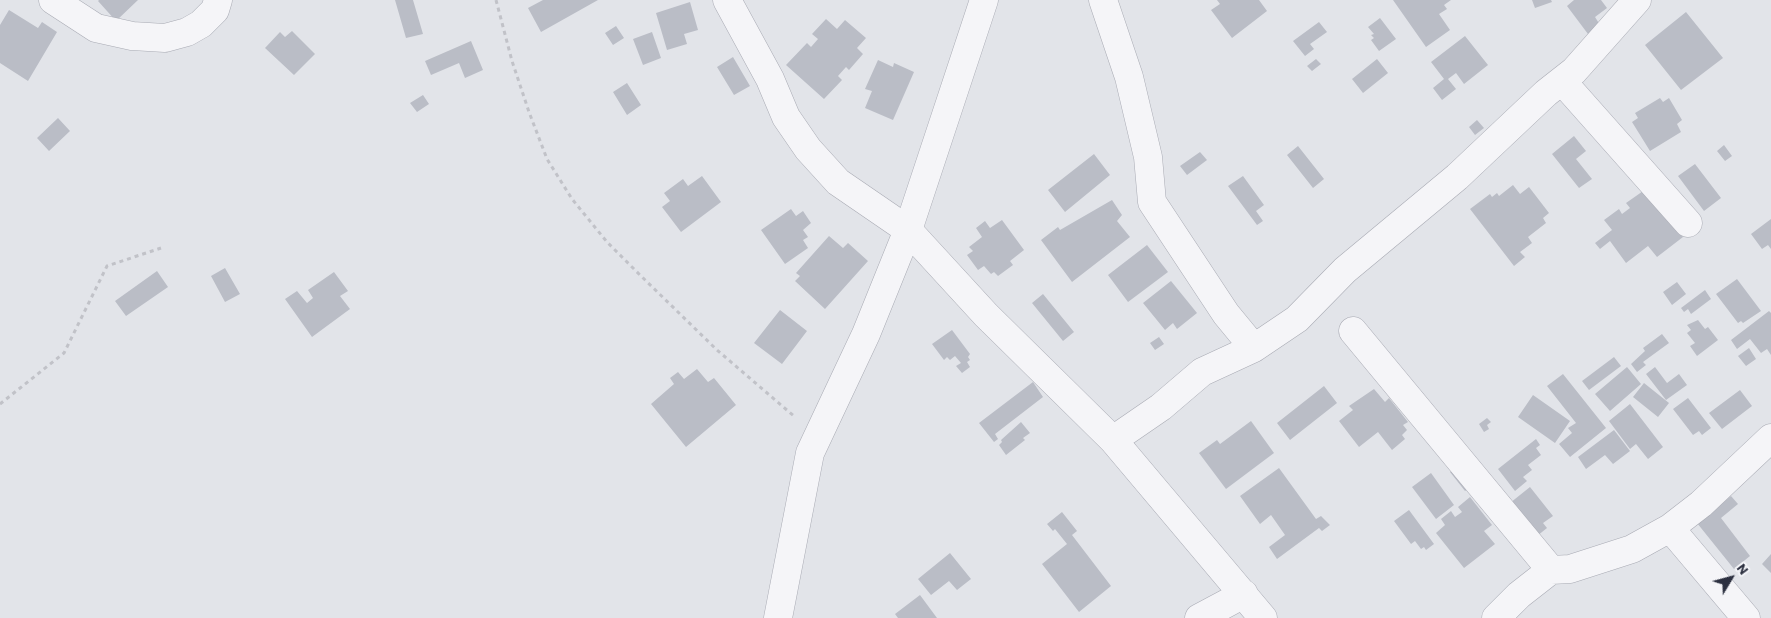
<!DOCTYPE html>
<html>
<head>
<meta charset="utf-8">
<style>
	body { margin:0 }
	#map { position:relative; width:1771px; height:618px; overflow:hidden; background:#e2e4e9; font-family:Barlow,sans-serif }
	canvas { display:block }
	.north { position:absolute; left:1706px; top:553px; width:50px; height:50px; -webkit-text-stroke:4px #f2f3f7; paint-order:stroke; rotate:53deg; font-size:14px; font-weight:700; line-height:20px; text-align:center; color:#2c3040 }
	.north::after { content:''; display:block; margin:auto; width:18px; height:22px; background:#2c3040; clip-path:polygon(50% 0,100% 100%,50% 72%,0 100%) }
</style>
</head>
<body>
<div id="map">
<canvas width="1771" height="618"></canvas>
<div class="north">N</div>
</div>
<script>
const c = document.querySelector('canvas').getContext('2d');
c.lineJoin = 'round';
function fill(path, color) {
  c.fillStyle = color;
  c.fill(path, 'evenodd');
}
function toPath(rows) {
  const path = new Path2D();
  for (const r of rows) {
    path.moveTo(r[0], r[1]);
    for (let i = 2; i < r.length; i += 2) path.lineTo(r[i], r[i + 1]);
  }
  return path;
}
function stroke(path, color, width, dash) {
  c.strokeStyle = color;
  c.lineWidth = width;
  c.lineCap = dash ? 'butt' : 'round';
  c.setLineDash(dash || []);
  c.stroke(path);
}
const building = toPath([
	[99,0,138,0,116,21,98,1],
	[395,0,413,0,423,34,406,38],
	[543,0,598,0,541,32,528,8],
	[1217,0,1259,0,1267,11,1232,38,1211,10,1220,4],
	[1393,0,1451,0,1444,5,1447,9,1439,14,1450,30,1426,47],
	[1532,0,1551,0,1552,2,1535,8],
	[1574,0,1601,0,1607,8,1595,17,1600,25,1588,34,1567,6],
	[690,2,698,30,684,34,687,44,667,50,656,13],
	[9,10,38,28,42,22,57,32,28,81,0,63,0,25],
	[1686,12,1723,58,1681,90,1645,45],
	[1380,18,1396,39,1379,51,1371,40,1374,38,1371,35,1374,34,1368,27],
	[826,19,837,29,845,20,866,38,857,48,863,54,849,70,846,67,838,76,842,80,824,99,786,65,807,43,811,47,818,39,812,34],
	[1319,22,1327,32,1310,44,1314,49,1305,56,1293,41],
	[616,26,624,38,613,45,605,33],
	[292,31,315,54,294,75,265,48,280,32,285,37],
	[652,32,661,58,643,65,633,39],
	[1465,36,1488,65,1464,84,1456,73,1448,79,1456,89,1442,100,1433,88,1444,79,1431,62],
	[471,41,483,70,465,78,459,63,431,75,425,61],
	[733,57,750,86,734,95,717,67],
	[1316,59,1321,64,1312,71,1307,66],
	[1377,59,1388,73,1363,93,1352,79],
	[878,60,893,67,894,63,914,72,893,120,865,108,872,91,865,89],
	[627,83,641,105,627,115,613,92],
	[423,95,429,104,417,112,410,103],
	[1660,98,1663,102,1669,98,1682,120,1677,124,1681,132,1650,151,1632,122,1638,118,1635,113],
	[58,118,70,131,49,151,37,138],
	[1477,120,1484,128,1475,135,1469,127],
	[1574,136,1586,151,1576,159,1592,179,1579,188,1552,154],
	[1724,145,1732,156,1725,161,1717,151],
	[1298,146,1324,179,1313,188,1287,155],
	[1200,152,1207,160,1187,175,1180,166],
	[1094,154,1110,175,1065,212,1048,190],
	[1695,164,1721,198,1704,211,1678,176],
	[702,176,721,202,681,232,662,207,670,201,664,193,683,179,688,186],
	[1243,176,1264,205,1256,211,1263,221,1257,225,1228,186],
	[1513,185,1520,194,1529,187,1549,213,1543,218,1546,223,1528,237,1532,243,1520,252,1525,257,1514,266,1470,209,1490,194,1492,197,1497,193,1499,196],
	[1646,189,1683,237,1657,257,1648,246,1626,263,1610,241,1600,249,1595,243,1612,230,1604,220,1619,209,1622,214,1630,208,1626,203],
	[1112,200,1122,215,1117,221,1130,237,1072,282,1041,240,1058,227,1060,230],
	[791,209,796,216,803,211,811,223,803,230,808,237,803,240,808,248,785,264,761,230],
	[1771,219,1771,249,1768,245,1762,249,1751,234],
	[1002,220,1024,250,1010,261,1013,265,998,276,994,272,991,274,984,266,978,270,967,255,973,251,969,247,982,237,976,228,985,221,990,228],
	[829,236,843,248,848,243,868,261,825,309,795,281,800,276,796,273],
	[1147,245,1168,272,1128,302,1108,275],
	[225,268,240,294,225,302,211,276],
	[157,271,168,287,126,316,115,301],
	[334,272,348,291,340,296,350,309,312,337,285,299,297,291,307,303,313,298,308,290],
	[1737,279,1761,311,1743,323,1741,321,1738,323,1716,294],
	[1171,281,1197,313,1177,329,1173,323,1165,330,1143,303],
	[1677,282,1686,294,1672,305,1663,292],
	[1705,290,1711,299,1691,314,1688,309,1684,312,1681,308],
	[1043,294,1074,332,1063,341,1032,303],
	[780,310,807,331,782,364,754,343],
	[1769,311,1771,313,1771,355,1767,349,1761,353,1750,339,1737,349,1731,340],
	[1698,320,1705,329,1708,327,1718,340,1697,356,1690,346,1695,343,1687,333,1691,330,1687,325],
	[952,330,970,354,968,357,970,360,967,362,970,367,962,373,956,366,961,363,955,356,950,360,947,357,944,360,932,344],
	[1662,334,1669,343,1643,362,1646,365,1637,372,1631,364,1645,351,1643,348],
	[1159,337,1164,344,1155,350,1150,343],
	[1749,348,1756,359,1746,366,1738,356],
	[1614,357,1621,366,1589,390,1582,381],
	[1627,367,1641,384,1610,411,1595,394],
	[1655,367,1667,383,1679,374,1687,385,1666,400,1646,374],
	[697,369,708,382,714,378,736,405,686,447,651,404,674,384,670,378,678,372,684,379],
	[1563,374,1606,428,1570,457,1559,444,1572,433,1568,428,1576,423,1547,386],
	[1033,382,1043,397,995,434,998,439,994,442,979,423],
	[1644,383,1669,403,1658,417,1633,397],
	[1324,386,1337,403,1290,440,1277,423],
	[1374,389,1385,402,1389,398,1408,422,1403,425,1407,430,1402,435,1405,439,1392,450,1378,432,1359,447,1339,421,1353,410,1349,406],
	[1740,390,1752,406,1722,429,1709,413],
	[1533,395,1570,421,1555,443,1518,417],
	[1688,398,1711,428,1702,435,1699,431,1693,435,1673,409],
	[1630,404,1663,447,1648,459,1636,444,1630,449,1609,421],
	[1487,418,1491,422,1487,425,1489,429,1484,432,1479,424],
	[1251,421,1274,453,1226,489,1199,453,1217,440,1220,444],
	[1021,422,1030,433,1023,438,1025,440,1006,455,999,445,1002,442,1001,440],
	[1614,430,1630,451,1613,464,1605,455,1586,469,1578,457],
	[1536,439,1540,445,1536,448,1541,455,1528,465,1532,470,1523,477,1527,481,1515,491,1498,469],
	[1459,465,1474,485,1465,491,1450,472],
	[1279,468,1316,519,1321,516,1330,525,1322,531,1319,528,1277,559,1269,547,1285,535,1271,515,1260,524,1240,496],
	[1431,473,1454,505,1436,519,1412,487],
	[1530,487,1553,516,1543,523,1547,528,1537,536,1510,503],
	[1731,496,1738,504,1721,518,1750,556,1734,569,1697,523],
	[1470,497,1492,525,1484,531,1495,544,1464,568,1436,533,1445,525,1441,519,1451,511,1455,517,1462,512,1458,507],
	[1409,510,1434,544,1426,550,1424,547,1421,549,1415,541,1411,544,1394,521],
	[1062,512,1077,531,1072,535,1111,586,1079,612,1042,564,1067,544,1055,529,1053,531,1047,524],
	[950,553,971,579,957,590,949,581,931,595,918,579],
	[1771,554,1771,573,1762,564],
	[920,595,937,618,898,618,895,614]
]);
const path = toPath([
	[496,0,512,61,529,112,547,159,572,199,607,242,641,276,717,350,795,417],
	[0,404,64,353,107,266,161,248]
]);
const minor = toPath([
	[53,0,96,28,132,36,165,38,187,32,201,24,215,10,218,0],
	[727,0,770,79,786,117,808,149,838,182,908,230,986,315,1113,440,1263,618],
	[1103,0,1129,77,1148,157,1152,202,1226,314,1254,348],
	[1562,81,1688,223],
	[1353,331,1551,570],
	[1113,440,1161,407,1202,372,1254,348,1297,319,1345,270,1457,177,1546,93,1574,71,1637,0],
	[1670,528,1746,618],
	[778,618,810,453,866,334,908,230,984,0],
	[1199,618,1244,594],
	[1496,618,1519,595,1551,570,1570,569,1632,549,1670,528,1701,504,1771,438]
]);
fill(building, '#babdc6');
stroke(minor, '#a8aab3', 29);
stroke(path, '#c1c2c8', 3, [4, 4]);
stroke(minor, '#f5f5f8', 28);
</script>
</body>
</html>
